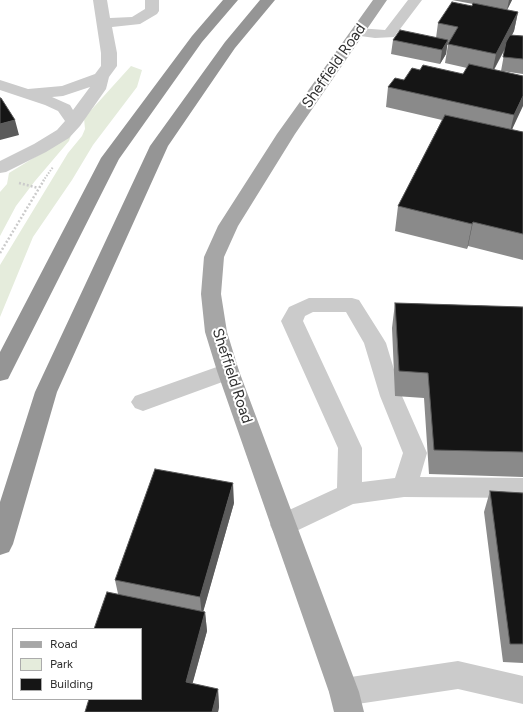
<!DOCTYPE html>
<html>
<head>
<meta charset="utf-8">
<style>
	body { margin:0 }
	#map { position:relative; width:523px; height:712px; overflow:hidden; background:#fff; font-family:Figtree,sans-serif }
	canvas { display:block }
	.legend { position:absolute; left:12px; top:628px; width:130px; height:72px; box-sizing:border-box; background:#fff; border:1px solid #ababab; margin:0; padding:5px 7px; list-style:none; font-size:12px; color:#2e2e2e }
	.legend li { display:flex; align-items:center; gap:8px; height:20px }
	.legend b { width:20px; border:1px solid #ababab }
</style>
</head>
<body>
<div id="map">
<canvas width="523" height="712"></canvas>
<ul class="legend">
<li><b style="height:5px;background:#a6a6a6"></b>Road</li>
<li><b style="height:11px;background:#e5ecdc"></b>Park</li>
<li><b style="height:11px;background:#151515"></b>Building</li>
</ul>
</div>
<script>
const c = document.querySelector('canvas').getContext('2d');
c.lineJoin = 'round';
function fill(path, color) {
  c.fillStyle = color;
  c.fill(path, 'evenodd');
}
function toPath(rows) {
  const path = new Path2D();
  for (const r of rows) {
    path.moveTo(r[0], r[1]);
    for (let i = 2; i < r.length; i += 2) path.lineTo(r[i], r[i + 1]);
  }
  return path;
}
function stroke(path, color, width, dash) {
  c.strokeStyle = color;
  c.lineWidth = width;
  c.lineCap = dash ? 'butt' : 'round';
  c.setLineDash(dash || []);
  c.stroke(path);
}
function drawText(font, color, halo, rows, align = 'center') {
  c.font = font + ' Figtree,sans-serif';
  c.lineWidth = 4;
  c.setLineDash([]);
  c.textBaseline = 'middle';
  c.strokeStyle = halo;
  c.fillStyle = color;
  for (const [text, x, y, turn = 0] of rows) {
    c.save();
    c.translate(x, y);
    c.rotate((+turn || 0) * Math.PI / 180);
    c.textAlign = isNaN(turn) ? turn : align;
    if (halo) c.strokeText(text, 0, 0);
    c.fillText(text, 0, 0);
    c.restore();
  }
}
const green = toPath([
	[131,66,142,70,137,87,93,145,72,180,33,237,0,317,0,265,68,153,82,136,85,129,84,118],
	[71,135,69,141,35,181,16,206,0,236,0,192,7,184,9,173]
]);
const pathFar1 = toPath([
	[43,181,53,167]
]);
const path = toPath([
	[19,183,38,188],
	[0,253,44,180]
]);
const minor = toPath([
	[93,0,107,0,110,18,132,17,145,9,145,0,159,0,159,11,157,14,140,24,112,27,117,53,117,66,109,77,106,89,80,126,69,138,46,152,6,172,0,173,0,161,34,144,57,130,65,121,58,111,45,105,0,90,0,80,28,89,62,86,95,74,101,66,101,53,93,0],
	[90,87,73,110,70,105,52,97,63,96,90,87],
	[408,0,422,0,394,37,375,38,353,35,351,32,353,29,358,28,385,30,408,0],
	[309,298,352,298,359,300,383,338,386,343,402,396,427,453,420,477,523,478,523,498,404,497,353,504,292,533,283,536,274,533,270,525,274,517,337,488,338,448,281,321,289,307,309,298],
	[313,312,346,312,364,343,380,396,403,453,395,478,362,482,362,448,303,321,305,316,313,312],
	[228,363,236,365,239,371,236,377,143,411,135,408,131,402,135,396,228,363],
	[458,661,523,676,523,704,458,689,344,706,334,702,329,692,334,682,344,678,458,661]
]);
const major = toPath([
	[373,0,387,0,295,134,238,226,224,257,221,294,227,332,239,371,359,692,364,712,334,712,329,692,217,371,205,332,201,294,204,257,218,226,277,134,373,0]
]);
const highway = toPath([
	[223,0,238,0,202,42,119,159,11,373,8,379,0,381,0,352,101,158,192,36,223,0],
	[260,0,275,0,235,48,168,146,57,392,13,544,9,552,0,555,0,502,35,392,150,146,225,42,260,0]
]);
const wall = toPath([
	[452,0,512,0,507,10,518,12,514,31,512,35,523,36,523,74,502,71,523,76,512,130,523,132,523,260,468,246,467,249,395,231,398,206,442,120,386,107,388,87,404,80,420,70,463,74,467,68,445,63,448,45,447,45,446,54,440,64,391,54,393,40,436,38,438,23,472,6,473,4],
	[505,49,501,71,494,70],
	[395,303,523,307,523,477,429,474,424,398,395,396,392,328],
	[490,491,523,493,523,663,503,662,484,512],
	[234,503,203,611,205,612,207,631,192,684,218,689,219,707,218,712,85,712,141,699,115,580]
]);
const shadedWall = toPath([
	[509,0,512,0,507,10],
	[518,12,514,31,492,73,496,54],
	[448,40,446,54,440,64,442,50],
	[523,96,523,106,509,136,514,115],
	[15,120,19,135,0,140,0,124],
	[473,222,468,246,467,249,472,224],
	[233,483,234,503,202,616,200,597],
	[205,612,207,631,188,700,186,682],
	[218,689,219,707,218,712,212,712]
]);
const building = toPath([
	[452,2,472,6,473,3,518,12,496,54,448,44,458,27,438,23,452,2],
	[400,30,448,40,442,50,393,40,400,30],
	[510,35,523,36,523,59,503,57,506,42,510,35],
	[469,64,523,76,523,96,514,115,388,87,395,78,404,80,412,68,420,70,423,65,463,74,469,64],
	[0,98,1,98,15,120,0,124,0,98],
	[445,115,523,132,523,234,473,222,472,224,398,206,445,115],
	[395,303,523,307,523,452,434,450,428,373,399,371,395,303],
	[155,469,233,483,200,597,115,580,155,469],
	[490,491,523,493,523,644,510,644,490,491],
	[107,592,205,612,186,682,218,689,212,712,85,712,89,699,141,699,141,629,94,629,107,592]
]);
const streetNames = [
	["Sheffield Road",334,66,-55],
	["Sheffield Road",232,376,72]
];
fill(green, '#e5ecdc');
stroke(pathFar1, '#cbcbcb', 2, [1.5, 1.5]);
stroke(path, '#cbcbcb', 2.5, [2, 2]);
fill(minor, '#cbcbcb');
fill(major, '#a6a6a6');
fill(highway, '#959595');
fill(wall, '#8a8a8a');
fill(shadedWall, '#5b5b5b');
fill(building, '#151515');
stroke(building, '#5b5b5b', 1);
drawText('15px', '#2e2e2e', '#fff', streetNames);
</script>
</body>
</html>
